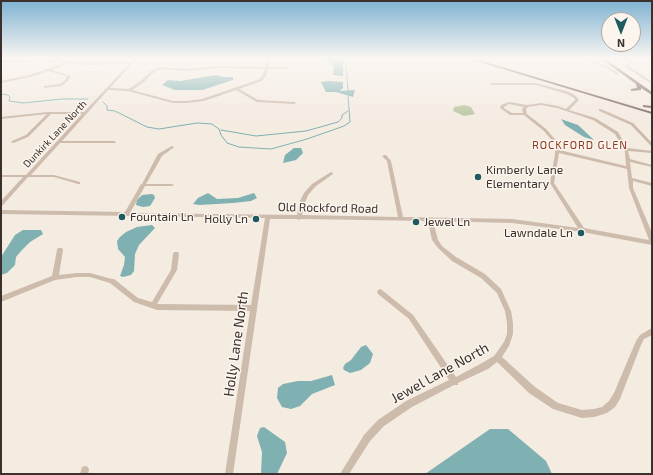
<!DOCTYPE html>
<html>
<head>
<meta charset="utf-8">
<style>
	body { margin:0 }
	#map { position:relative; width:653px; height:475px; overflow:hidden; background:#f4ebe1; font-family:"Exo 2",sans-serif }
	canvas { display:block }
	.frame { position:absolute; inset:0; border:2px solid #3b302b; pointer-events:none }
	.north { position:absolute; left:601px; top:12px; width:40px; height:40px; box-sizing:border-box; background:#fbf5ee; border:1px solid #aea6a0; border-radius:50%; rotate:180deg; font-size:11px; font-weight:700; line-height:16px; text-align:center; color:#3b302b }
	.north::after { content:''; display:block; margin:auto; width:14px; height:18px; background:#1f5a5e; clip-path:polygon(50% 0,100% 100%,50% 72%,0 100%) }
</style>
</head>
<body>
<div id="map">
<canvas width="653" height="475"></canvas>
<div class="frame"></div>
<div class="north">N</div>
</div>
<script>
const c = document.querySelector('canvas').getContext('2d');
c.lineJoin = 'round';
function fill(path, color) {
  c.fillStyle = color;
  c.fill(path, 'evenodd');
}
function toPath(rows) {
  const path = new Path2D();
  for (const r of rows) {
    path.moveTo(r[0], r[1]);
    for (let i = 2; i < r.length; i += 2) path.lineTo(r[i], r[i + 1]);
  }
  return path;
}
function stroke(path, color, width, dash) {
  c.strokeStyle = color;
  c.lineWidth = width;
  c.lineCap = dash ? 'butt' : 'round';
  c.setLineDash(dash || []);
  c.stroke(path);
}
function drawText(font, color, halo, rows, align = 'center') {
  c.font = font + ' "Exo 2",sans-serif';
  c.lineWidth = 3;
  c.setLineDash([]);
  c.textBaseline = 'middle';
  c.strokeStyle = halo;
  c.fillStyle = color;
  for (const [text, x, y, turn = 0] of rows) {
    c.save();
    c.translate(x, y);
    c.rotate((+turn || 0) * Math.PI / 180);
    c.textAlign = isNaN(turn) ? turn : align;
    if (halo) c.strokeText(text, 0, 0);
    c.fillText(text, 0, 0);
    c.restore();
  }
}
const green = toPath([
	[464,105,471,107,475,114,464,116,453,111,454,107]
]);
const water = toPath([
	[322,58,343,58,343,76,333,75,334,66],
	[216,75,223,77,233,77,233,80,202,90,175,90,162,85,168,80,180,81],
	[329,81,343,82,343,88,340,91,355,90,353,97,336,92,326,92,321,82],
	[561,119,578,125,594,140,584,137,565,125],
	[294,148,301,148,303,153,296,160,283,163,285,155],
	[208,193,217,199,238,198,254,193,257,198,251,201,233,203,199,205,193,204,198,198],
	[152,194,154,195,155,198,150,206,143,207,136,205,137,200,142,195],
	[152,225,155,228,139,245,135,254,134,271,131,275,123,277,120,276,124,265,125,257,118,249,117,241,120,237,126,232,137,227],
	[23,230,41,230,43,234,30,242,22,250,16,257,15,265,7,273,1,275,1,257,15,235],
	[366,345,373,354,370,363,361,370,350,373,344,370,343,368,345,364,351,360,361,347],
	[332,375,335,385,312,394,300,406,291,409,282,407,277,398,278,388,283,384,298,381,311,381],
	[264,427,285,442,287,453,277,474,261,474,262,452,257,436,260,428],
	[490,429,508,429,546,461,552,474,425,474]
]);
const stream = toPath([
	[343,58,346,66,348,91],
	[1,94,8,95,10,97,9,101,23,103,62,99,88,99],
	[103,102,107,106,107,110,115,111,147,127,159,129,197,123,212,124,219,129,221,135,227,143,239,147,271,149,307,139,344,126,350,122,348,95],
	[221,130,256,136,306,131,338,122,342,118,342,115,348,111]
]);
const minor = toPath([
	[46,58,67,61,72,58,75,58,70,61,87,63,131,62,134,58,137,58,110,88,129,89,142,80,152,70,160,67,187,69,219,66,265,67,268,58,270,58,268,67,287,67,289,68,287,69,268,69,266,76,262,81,239,89,258,100,294,102,296,103,294,104,257,102,236,90,204,101,187,103,173,103,128,91,108,90,62,141,114,141,116,142,115,143,60,143,31,175,54,175,80,182,80,184,78,184,54,177,28,177,3,205,1,206,1,201,23,177,1,177,1,175,26,175,82,114,51,114,28,137,13,143,11,142,12,141,26,135,47,114,1,119,1,117,47,112,84,112,129,64,87,65,68,63,52,70,71,76,67,82,61,86,44,88,44,86,45,86,60,84,65,80,67,76,48,71,31,77,1,83,1,81,29,75,54,67,64,62,46,60,1,63,1,61,46,58],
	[219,68,265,69,262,76,260,79,202,99,187,101,173,101,132,90,144,82,154,72,160,69,187,71,219,68],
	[590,58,618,58,629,59,632,63,630,65,630,67,652,82,652,84,627,68,626,65,629,63,627,61,611,59,592,60,594,61,608,66,618,73,618,75,617,75,606,68,592,63,589,59,590,58],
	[491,83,536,83,569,92,576,96,579,100,569,110,595,118,618,132,627,148,652,151,652,153,628,151,630,159,652,165,652,167,630,162,632,178,652,183,652,186,633,181,633,188,652,233,652,245,582,232,512,223,433,221,438,240,442,246,456,257,485,274,501,289,511,311,513,323,513,334,509,346,502,357,535,387,558,403,582,410,594,409,602,407,609,401,614,393,636,341,640,335,652,328,652,335,644,339,641,345,620,399,615,407,607,413,594,417,582,418,553,409,529,393,497,362,488,369,458,383,458,385,454,385,412,407,384,426,370,441,349,474,340,474,364,435,378,420,406,401,449,380,409,319,378,294,377,292,378,290,380,289,382,290,413,315,456,377,482,363,494,356,504,342,507,334,507,323,505,311,497,293,481,278,452,261,438,248,432,240,428,221,301,219,299,220,297,219,270,219,233,474,225,474,250,311,157,310,134,302,110,283,90,277,77,277,55,280,1,302,1,296,52,276,57,250,58,248,62,248,63,250,59,275,77,273,90,273,112,279,114,279,138,298,152,302,171,270,173,254,174,252,178,252,179,254,177,270,157,304,251,305,265,218,1,214,1,210,125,212,140,186,140,185,142,184,158,154,172,146,174,147,173,148,162,156,146,184,172,184,174,185,172,186,145,186,130,213,297,215,299,203,304,193,312,184,331,172,333,173,333,174,316,186,308,195,305,203,302,215,398,217,387,161,382,156,384,155,386,155,391,161,403,217,512,219,578,228,550,183,555,154,555,144,544,131,524,115,510,115,500,108,501,105,509,102,527,105,541,103,558,106,566,109,575,100,574,98,567,94,536,85,492,85,490,84,491,83],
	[509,104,524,107,522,109,523,113,512,113,504,108,504,107,509,104],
	[541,105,557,108,593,120,615,134,625,152,626,166,559,150,559,144,546,129,527,114,526,109,528,107,541,105],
	[559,153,627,169,629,188,649,240,584,228,554,183,559,153],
	[599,109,601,109,633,123,652,143,652,146,651,146,631,125,599,111,599,109],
	[85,466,88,467,89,470,88,474,80,474,82,467,85,466]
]);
const major = toPath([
	[466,58,472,58,652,112,652,114,466,58],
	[600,58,604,58,652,92,652,95,641,88,641,90,631,91,631,89,637,88,636,84,600,58],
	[643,105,652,106,652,108,643,107,643,105]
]);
const markers = [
	[478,177,4,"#1f5a5e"],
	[122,217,4,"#1f5a5e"],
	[256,219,4,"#1f5a5e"],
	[416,222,4,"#1f5a5e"],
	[581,233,4,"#1f5a5e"]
];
const farStreetnames = [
	["Dunkirk Lane North",55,134,-47]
];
const farNeighbourhoodnames = [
	["ROCKFORD GLEN",580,145]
];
const poiNames = [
	["Kimberly Lane",486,170],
	["Elementary",486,184],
	["Fountain Ln",130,217],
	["Holly Ln",248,219,"right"],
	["Jewel Ln",424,222],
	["Lawndale Ln",573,233,"right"]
];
const streetNames = [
	["Old Rockford Road",328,208,1]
];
const nearStreetnames = [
	["Holly Lane North",236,344,-82],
	["Jewel Lane North",440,373,-29]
];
fill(green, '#b8c4a0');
fill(water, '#7fb0b2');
stroke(stream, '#7fb0b2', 1);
fill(minor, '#cdbbac');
fill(major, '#7d675c');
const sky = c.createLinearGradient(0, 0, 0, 124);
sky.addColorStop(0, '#7eb2d2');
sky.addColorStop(0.47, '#faf6f2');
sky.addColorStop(1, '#faf6f200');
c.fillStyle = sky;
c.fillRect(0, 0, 653, 124);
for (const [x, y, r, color] of markers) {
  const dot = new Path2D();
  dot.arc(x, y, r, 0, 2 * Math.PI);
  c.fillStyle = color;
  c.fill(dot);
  stroke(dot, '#fbf5ee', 1.5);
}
drawText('10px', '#3b302b', '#fbf5ee', farStreetnames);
c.letterSpacing = '1px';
drawText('11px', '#8c3b22', '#fbf5ee', farNeighbourhoodnames);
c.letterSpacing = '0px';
drawText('12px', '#3b302b', '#fbf5ee', poiNames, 'left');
drawText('12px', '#3b302b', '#fbf5ee', streetNames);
drawText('14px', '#3b302b', '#fbf5ee', nearStreetnames);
</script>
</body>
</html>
